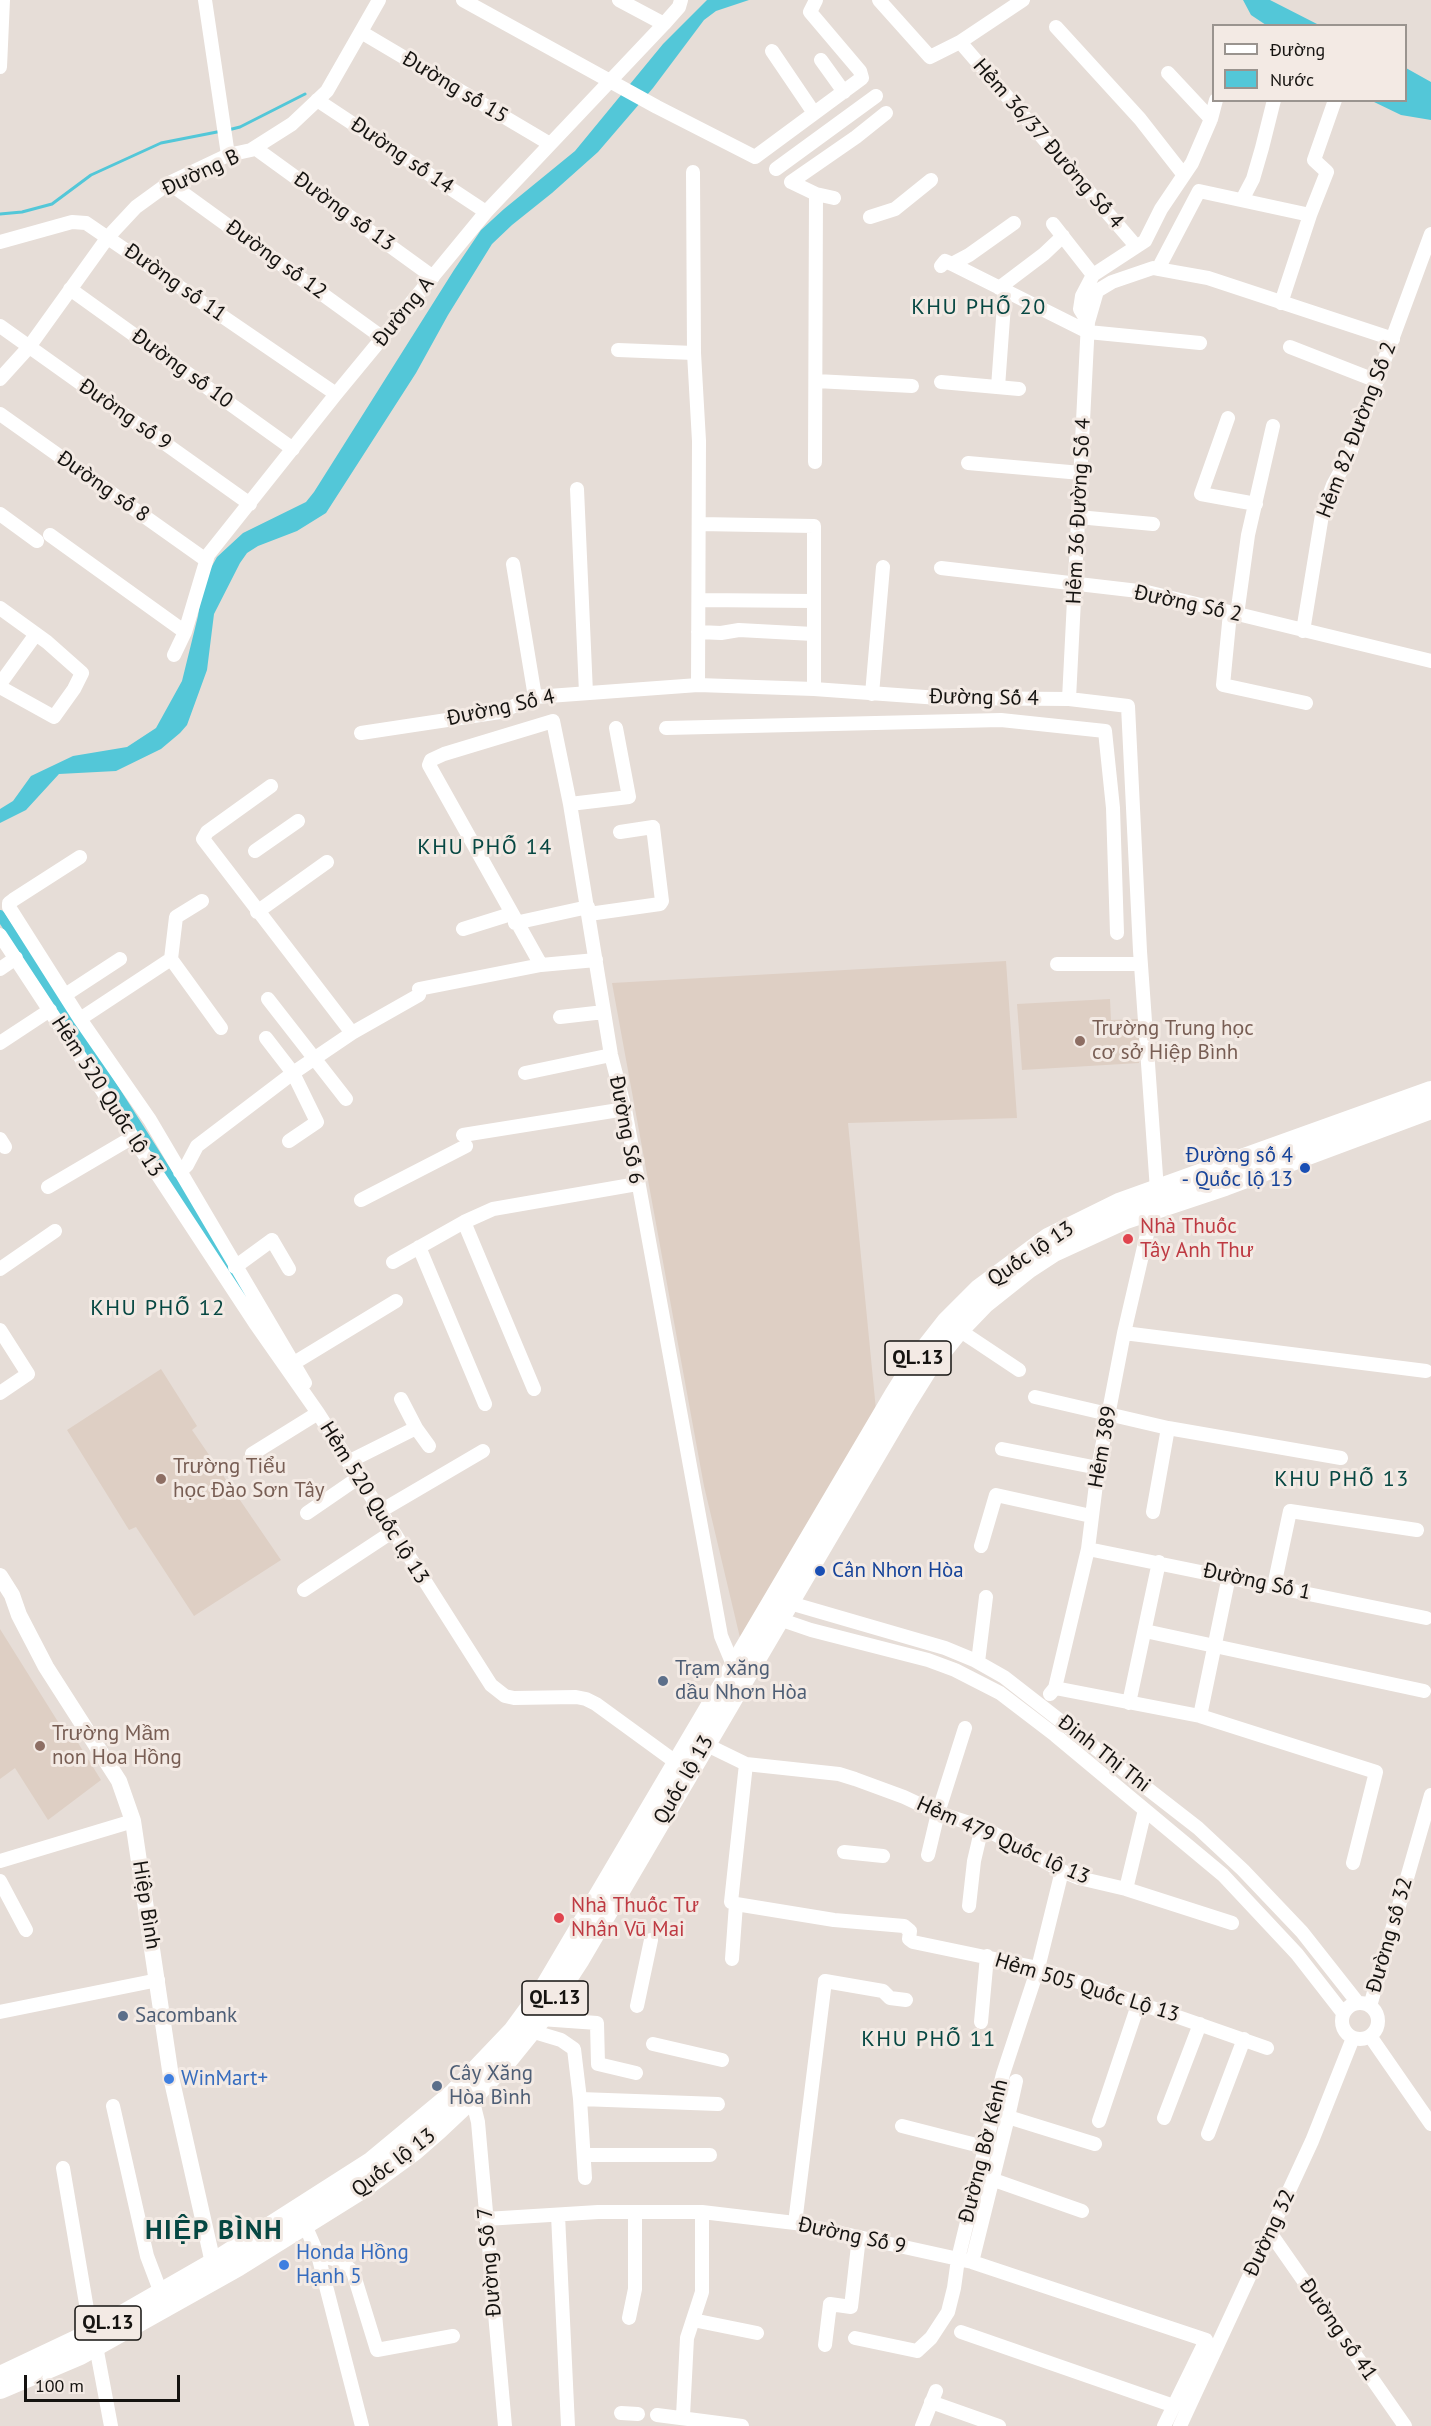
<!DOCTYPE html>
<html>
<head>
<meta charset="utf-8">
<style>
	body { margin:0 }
	#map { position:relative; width:1431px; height:2426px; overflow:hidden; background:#e6ddd7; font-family:"PT Sans",sans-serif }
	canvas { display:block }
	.legend { position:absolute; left:1212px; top:24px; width:195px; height:78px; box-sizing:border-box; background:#f3eae4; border:2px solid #9a948f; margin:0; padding:8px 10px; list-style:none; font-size:18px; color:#151310 }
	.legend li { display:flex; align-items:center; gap:12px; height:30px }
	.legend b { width:30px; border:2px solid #9a948f }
	.scale { position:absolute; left:24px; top:2375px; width:156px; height:27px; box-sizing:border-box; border:3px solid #151310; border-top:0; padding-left:8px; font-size:18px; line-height:21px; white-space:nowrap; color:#151310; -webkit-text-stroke:4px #f3eae4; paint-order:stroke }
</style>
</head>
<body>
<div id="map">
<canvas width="1431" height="2426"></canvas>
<ul class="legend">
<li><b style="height:8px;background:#fff"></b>Đường</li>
<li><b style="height:16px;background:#53c7d8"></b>Nước</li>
</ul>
<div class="scale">100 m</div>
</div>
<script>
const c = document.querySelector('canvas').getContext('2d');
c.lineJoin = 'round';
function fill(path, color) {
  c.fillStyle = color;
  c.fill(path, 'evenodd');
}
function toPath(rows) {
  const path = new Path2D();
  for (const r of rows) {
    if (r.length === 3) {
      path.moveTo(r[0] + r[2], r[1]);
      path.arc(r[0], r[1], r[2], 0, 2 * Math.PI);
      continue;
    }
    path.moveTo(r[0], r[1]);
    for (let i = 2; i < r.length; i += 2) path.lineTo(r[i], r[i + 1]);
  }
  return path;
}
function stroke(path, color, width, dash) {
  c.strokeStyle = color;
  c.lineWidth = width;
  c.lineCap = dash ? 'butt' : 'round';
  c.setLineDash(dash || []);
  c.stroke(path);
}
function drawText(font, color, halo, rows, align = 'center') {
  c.font = font + ' "PT Sans",sans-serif';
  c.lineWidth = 6;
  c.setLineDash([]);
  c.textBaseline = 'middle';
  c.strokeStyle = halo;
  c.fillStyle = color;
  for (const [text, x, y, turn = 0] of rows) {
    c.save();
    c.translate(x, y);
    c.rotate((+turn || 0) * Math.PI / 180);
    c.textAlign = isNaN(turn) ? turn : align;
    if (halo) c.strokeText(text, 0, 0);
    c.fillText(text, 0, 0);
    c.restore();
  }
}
const built = toPath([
	[1006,961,1017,1118,848,1123,876,1410,741,1642,704,1486,612,983],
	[1110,999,1111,1020,1139,1019,1139,1063,1022,1070,1017,1004],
	[161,1369,197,1426,192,1430,281,1560,194,1616,136,1527,129,1530,67,1430],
	[0,1629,60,1725,67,1725,101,1780,48,1820,15,1768,0,1779]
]);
const water = toPath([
	[707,0,749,0,716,11,704,20,653,88,598,152,552,193,512,225,492,244,448,315,416,373,326,513,297,531,258,546,247,553,240,563,214,614,207,670,187,725,180,733,161,749,116,771,59,774,26,810,0,823,0,809,13,801,31,776,73,756,127,747,156,728,182,681,198,616,203,582,217,557,243,533,306,502,314,492,454,270,481,230,504,209,575,151,663,44],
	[1243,0,1270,0,1319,25,1266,25,1251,15],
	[1406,68,1431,82,1431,120,1401,115,1372,101,1406,100]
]);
const stream = toPath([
	[228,130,240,127,305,94],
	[0,214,22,212,52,204,91,175,161,143,222,131]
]);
const canal = toPath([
	[0,915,79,1034,255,1311]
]);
const minor = toPath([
	[205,0,228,155],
	[463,0,657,107,755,157,862,78,860,71,810,12,816,0],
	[619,0,664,24],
	[879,0,930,57,960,42,1023,0],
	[1056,27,1140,119,1183,174],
	[361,32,550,144],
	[960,42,1136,246],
	[772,51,814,113],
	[821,60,844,92],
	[0,67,3,0],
	[1168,73,1211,119],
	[317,100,486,212],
	[255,148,433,277],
	[776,169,876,96],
	[693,172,694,353,699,441,698,685],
	[791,182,856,137,886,113],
	[791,182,816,194,834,198],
	[169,183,383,338],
	[1242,200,1253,179,1262,148,1274,100],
	[870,217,895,209,931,180],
	[1053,224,1093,275],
	[0,242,72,222,86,223,336,394],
	[952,264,969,255,1014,223],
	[941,266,945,261,952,264,1088,332,1200,343],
	[1158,269,1199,191,1310,215],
	[999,288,1044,254,1063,236],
	[70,289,293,449],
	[1281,303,1310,215,1327,172,1314,160,1335,100],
	[1088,322,1080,309,1082,296,1093,275,1145,241,1161,209,1192,163,1211,119,1216,100],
	[0,326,250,504],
	[1290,347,1377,381],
	[618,350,694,353],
	[0,379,29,347,108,237,136,207,169,183,228,155,251,150,292,124,327,91,379,0],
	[816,381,912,386],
	[941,382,1019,389],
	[998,387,1005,291],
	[0,414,206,560],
	[1228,418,1201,494,1256,504],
	[815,462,816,194],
	[968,463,1081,473],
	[577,489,586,693],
	[0,514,37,541],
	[1078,517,1153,524],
	[699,524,814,526,814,689],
	[50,535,185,632],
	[513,564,535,697],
	[941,568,1147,592,1431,661],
	[699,600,813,601],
	[0,608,47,642,82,673,74,689,54,717,0,687],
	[1230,613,1223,685,1306,703],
	[1237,615,1248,535,1273,426],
	[1303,631,1322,515,1333,485,1349,456,1431,234],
	[698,632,721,633,739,630,813,634],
	[174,655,185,632,208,555,336,394,486,212,664,24,679,7,681,0],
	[0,684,36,634],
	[872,694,883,567],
	[1069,699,1088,322,1097,291,1112,282,1153,268,1158,269,1208,278,1393,339],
	[666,728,1001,720,1105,731,1113,808,1117,933],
	[361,733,500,712,535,697,698,685,814,689,939,698,1069,699,1128,706,1140,951,1157,1190],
	[271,786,207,832,203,839,352,1033],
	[570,804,629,797,616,728],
	[255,851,298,821],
	[80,857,13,900,9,903,9,907,80,1019,150,1120,305,1383],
	[202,901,176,917,171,959,221,1028],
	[257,912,327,862],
	[589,914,660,904,662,901,653,827,620,832],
	[515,923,588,907],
	[463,929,511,914],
	[0,935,255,1323,318,1413,491,1685,505,1696,514,1698,576,1697,586,1699,596,1704,677,1763],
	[1057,964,1141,964],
	[541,965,429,765,431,760,444,754,553,721,570,804,611,1055,625,1109,721,1636,734,1667],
	[0,969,16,958],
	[419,989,541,965,596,960],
	[65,995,120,959],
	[268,999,346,1099],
	[560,1017,604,1012],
	[80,1019,171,959],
	[266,1038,293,1073,317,1122,289,1141],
	[0,1043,50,1010],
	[525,1073,611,1055],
	[463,1135,625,1109],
	[0,1139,5,1147],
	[180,1172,187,1165,197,1146,293,1073,352,1033,419,995],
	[48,1187,133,1137],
	[361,1200,466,1146],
	[464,1222,534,1389],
	[419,1247,485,1404],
	[393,1262,464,1222,493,1209,637,1184],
	[235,1267,272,1240,289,1269],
	[0,1269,55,1231],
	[0,1330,28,1374,0,1393],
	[959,1330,1019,1370],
	[1124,1333,1426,1371],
	[294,1363,396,1301],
	[1035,1397,1168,1428,1341,1458],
	[401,1399,416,1428,429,1446],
	[1002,1449,1098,1468],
	[252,1454,318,1413],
	[348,1462,416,1428],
	[379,1512,483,1451],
	[1153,1512,1168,1428],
	[307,1513,358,1478],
	[981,1546,996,1495,1091,1516],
	[1088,1549,1426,1618],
	[1274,1586,1290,1511,1417,1530],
	[304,1590,392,1532],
	[783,1601,945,1648,974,1660,1004,1677,1198,1828,1243,1870,1302,1932,1358,2003],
	[773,1617,811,1630,928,1660,955,1670,1000,1693,1055,1735,1223,1875,1297,1954,1343,2013],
	[1145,1631,1424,1691],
	[978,1662,986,1597],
	[1055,1688,1088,1549,1098,1468,1124,1333,1150,1221,1156,1208],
	[1050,1694,1055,1688,1200,1716,1376,1772,1353,1863],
	[1129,1703,1159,1562],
	[1200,1716,1229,1576],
	[705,1744,746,1764,839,1774,855,1779,904,1797,938,1813,982,1827,1062,1871,1079,1878,1126,1889,1232,1923],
	[844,1852,883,1856],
	[928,1855,938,1813,965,1728],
	[0,1861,133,1821],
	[0,1881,26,1930],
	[1126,1889,1145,1810],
	[731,1902,746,1764],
	[969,1906,974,1861,982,1827],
	[732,1959,736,1904,834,1920,904,1926,910,1931,909,1939,913,1942,1038,1968,1267,2048],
	[1360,2021,18],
	[637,2006,651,1940],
	[1370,2006,1431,1795],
	[0,2012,158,1980],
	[541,2019,597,2023,598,2064,636,2073],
	[981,2022,987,1956],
	[531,2031,561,2040,574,2049,580,2099,585,2178],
	[1370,2036,1431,2124],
	[653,2044,722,2060],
	[472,2098,478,2122,505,2426],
	[580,2099,718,2104],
	[113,2106,147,2256,161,2293],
	[1008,2117,1016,2081],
	[1164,2118,1200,2024],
	[1099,2121,1139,2002],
	[902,2126,984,2147],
	[1208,2134,1244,2039],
	[584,2155,710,2155],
	[63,2168,91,2333],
	[991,2179,1082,2211],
	[558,2215,568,2426],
	[486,2219,598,2212,702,2212,795,2223,972,2262,1206,2340,1164,2426],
	[795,2223,825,1981,883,1991,890,1998,906,2000],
	[305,2225,318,2255,362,2426],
	[1271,2234,1405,2426],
	[318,2255,341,2261,353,2272,377,2350,453,2336],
	[972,2262,1008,2117,1095,2144],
	[629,2318,635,2289,635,2212],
	[693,2320,757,2333],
	[961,2332,1174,2406],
	[855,2338,917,2351,931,2338,948,2312,954,2288,958,2259,1003,2074,1038,1968,1062,1871],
	[825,2345,830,2304,851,2307,859,2237],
	[96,2346,111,2426],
	[931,2402,999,2426],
	[621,2413,638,2414],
	[657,2415,742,2426],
	[683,2416,687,2338,702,2292,702,2212],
	[922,2426,936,2391],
	[1180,2426,1312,2141,1353,2038]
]);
const major = toPath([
	[0,1576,12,1595,19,1615,46,1667,119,1781,133,1821,171,2077,213,2263]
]);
const highway = toPath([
	[0,2376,91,2333,213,2263,371,2162,453,2094,513,2031,543,1990,894,1395,914,1363,947,1321,979,1289,1048,1238,1119,1203,1431,1091],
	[0,2389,80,2355,237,2267,362,2189,414,2151,438,2130,472,2098,507,2061,541,2019,580,1959,907,1402,927,1370,959,1330,984,1304,1028,1269,1054,1252,1126,1219,1225,1186,1431,1109]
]);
const markers = [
	[1080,1041,6,"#8d6e63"],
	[1305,1168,6,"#1a4fb4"],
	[1128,1239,6,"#e0444e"],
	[161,1479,6,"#8d6e63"],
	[820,1571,6,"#1a4fb4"],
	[663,1681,6,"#5c6f8a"],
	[40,1746,6,"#8d6e63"],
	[559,1918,6,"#e0444e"],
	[123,2016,6,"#5c6f8a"],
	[169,2079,6,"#3f7fe0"],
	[437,2086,6,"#5c6f8a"],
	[284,2265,6,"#3f7fe0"]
];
const shields = [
	[918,1358,66],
	[555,1998,66],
	[108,2323,66]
];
const shieldNames = [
	["QL.13",918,1358],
	["QL.13",555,1998],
	["QL.13",108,2323]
];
const streetNames = [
	["Đường số 15",455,88,31],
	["Hẻm 36/37 Đường Số 4",1048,144,49],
	["Đường số 14",402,156,34],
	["Đường B",201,173,-25],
	["Đường số 13",344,212,36],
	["Đường số 12",276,260,36],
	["Đường số 11",175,283,35],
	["Đường A",404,312,-51],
	["Đường số 10",182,369,36],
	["Đường số 9",125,415,35],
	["Hẻm 82 Đường Số 2",1357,430,-69],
	["Đường số 8",103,487,35],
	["Hẻm 36 Đường Số 4",1079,511,-87],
	["Đường Số 2",1188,604,12],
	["Đường Số 4",984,698,1],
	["Đường Số 4",501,708,-12],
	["Hẻm 520 Quốc lộ 13",107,1097,57],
	["Đường Số 6",626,1130,79],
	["Quốc lộ 13",1031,1254,-34],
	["Hẻm 389",1103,1447,-80],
	["Hẻm 520 Quốc lộ 13",374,1503,58],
	["Đường Số 1",1257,1582,12],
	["Đinh Thị Thi",1104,1754,38],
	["Quốc lộ 13",684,1780,-60],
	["Hẻm 479 Quốc lộ 13",1003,1841,24],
	["Hiệp Bình",146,1905,81],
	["Đường số 32",1390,1935,-74],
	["Hẻm 505 Quốc Lộ 13",1087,1988,17],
	["Đường Bờ Kênh",984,2151,-76],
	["Quốc lộ 13",394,2163,-37],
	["Đường 32",1270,2233,-65],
	["Đường Số 9",852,2236,12],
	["Đường Số 7",490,2262,-95],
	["Đường số 41",1338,2330,55]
];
const educationNames = [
	["Trường Trung học",1092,1029],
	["cơ sở Hiệp Bình",1092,1053],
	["Trường Tiểu",173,1467],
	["học Đào Sơn Tây",173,1491],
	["Trường Mầm",52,1734],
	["non Hoa Hồng",52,1758]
];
const transitNames = [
	["Đường số 4",1293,1156],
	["- Quốc lộ 13",1293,1180],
	["Cân Nhơn Hòa",832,1571,"left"]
];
const healthNames = [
	["Nhà Thuốc",1140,1227],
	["Tây Anh Thư",1140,1251],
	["Nhà Thuốc Tư",571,1906],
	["Nhân Vū Mai",571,1930]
];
const serviceNames = [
	["Trạm xăng",675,1669],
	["dầu Nhơn Hòa",675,1693],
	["Sacombank",135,2016],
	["Cây Xăng",449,2074],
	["Hòa Bình",449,2098]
];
const shopNames = [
	["WinMart+",181,2079],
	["Honda Hồng",296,2253],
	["Hạnh 5",296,2277]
];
const neighbourhoodNames = [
	["KHU PHỐ 20",979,308],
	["KHU PHỐ 14",485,848],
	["KHU PHỐ 12",158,1309],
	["KHU PHỐ 13",1342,1480],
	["KHU PHỐ 11",929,2040]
];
const districtNames = [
	["HIỆP BÌNH",214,2231]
];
fill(built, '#decfc4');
fill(water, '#53c7d8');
stroke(stream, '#53c7d8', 3);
stroke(canal, '#53c7d8', 10);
stroke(minor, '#fff', 14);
stroke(major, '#fff', 16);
stroke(highway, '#fff', 20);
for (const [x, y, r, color] of markers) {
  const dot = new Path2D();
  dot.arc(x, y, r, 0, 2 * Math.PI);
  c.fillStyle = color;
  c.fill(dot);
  stroke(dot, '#f3eae4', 2);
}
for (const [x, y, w] of shields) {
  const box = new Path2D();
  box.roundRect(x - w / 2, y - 17, w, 34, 4.5);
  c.fillStyle = '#f3eae4';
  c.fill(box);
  stroke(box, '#151310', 1.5);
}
drawText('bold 20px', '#151310', null, shieldNames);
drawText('21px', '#151310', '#f3eae4', streetNames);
drawText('21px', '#785e54', '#f3eae4', educationNames, 'left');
drawText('21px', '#164399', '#f3eae4', transitNames, 'right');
drawText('21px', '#be3a42', '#f3eae4', healthNames, 'left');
drawText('21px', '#4e5e75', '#f3eae4', serviceNames, 'left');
drawText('21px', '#366cbe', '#f3eae4', shopNames, 'left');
c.letterSpacing = '1.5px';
drawText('22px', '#064742', '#f3eae4', neighbourhoodNames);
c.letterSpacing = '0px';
c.letterSpacing = '1.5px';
drawText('bold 27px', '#064742', '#f3eae4', districtNames);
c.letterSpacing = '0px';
</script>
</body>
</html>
